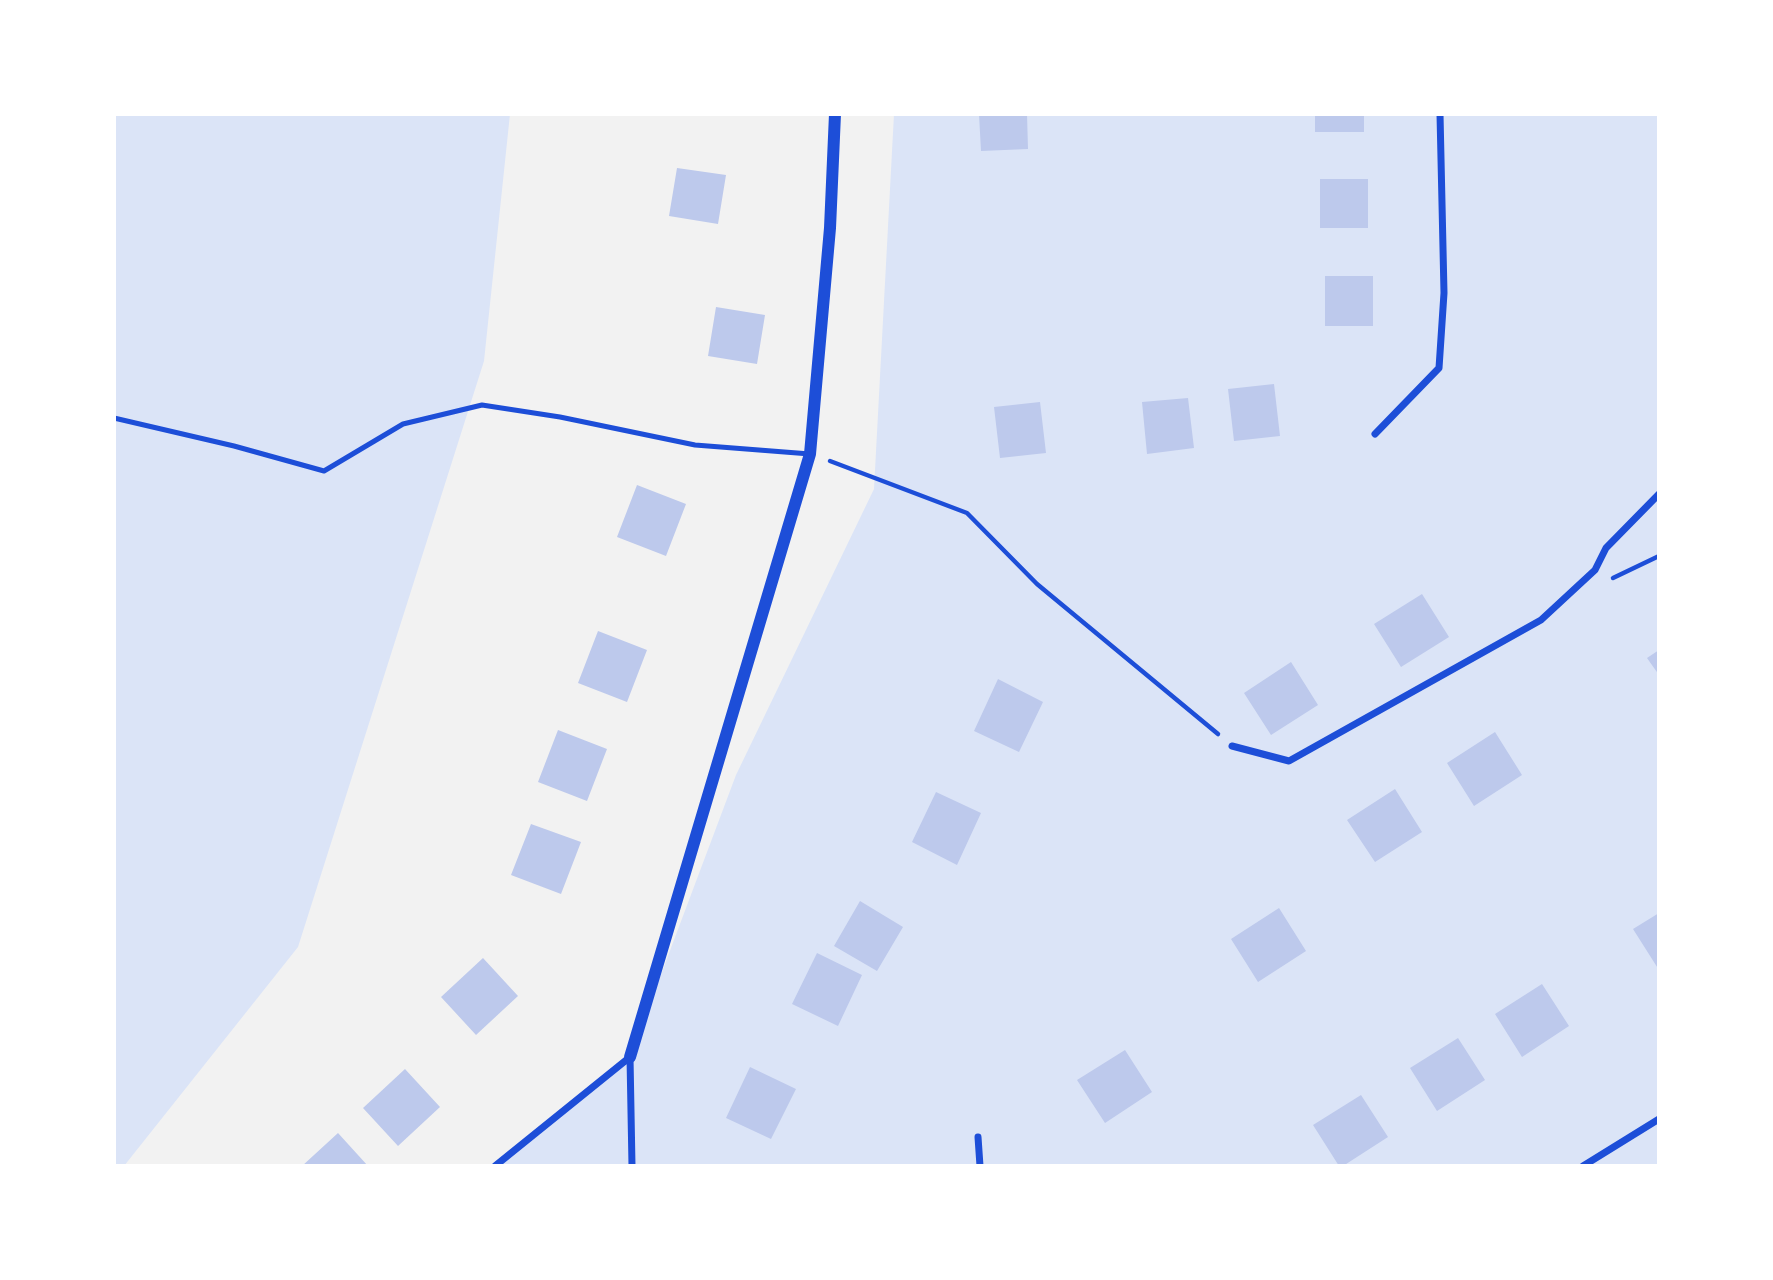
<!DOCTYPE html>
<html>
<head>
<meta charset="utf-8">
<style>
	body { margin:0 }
	#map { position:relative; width:1773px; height:1280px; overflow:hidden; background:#f2f2f2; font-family:Bitter,serif }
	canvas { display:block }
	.frame { position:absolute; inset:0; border:116px solid #fff; pointer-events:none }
</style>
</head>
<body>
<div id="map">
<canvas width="1773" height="1280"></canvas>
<div class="frame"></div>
</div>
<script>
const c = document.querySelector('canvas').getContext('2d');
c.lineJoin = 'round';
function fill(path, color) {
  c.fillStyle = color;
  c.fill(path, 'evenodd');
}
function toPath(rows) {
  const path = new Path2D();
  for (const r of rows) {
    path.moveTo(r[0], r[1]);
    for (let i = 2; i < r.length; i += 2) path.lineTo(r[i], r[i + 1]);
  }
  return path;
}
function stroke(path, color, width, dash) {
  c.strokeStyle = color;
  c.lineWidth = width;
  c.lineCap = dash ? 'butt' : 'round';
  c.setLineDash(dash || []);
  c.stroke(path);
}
const green = toPath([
	[114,114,510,114,484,361,298,947,124,1166,114,1166],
	[894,114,1659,114,1659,1166,495,1166,630,1057,736,775,874,489]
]);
const building = toPath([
	[979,114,1027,114,1028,149,981,151],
	[1315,114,1364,114,1364,132,1315,132],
	[677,168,726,175,718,224,669,216],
	[1320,179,1368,179,1368,228,1320,228],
	[1325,276,1373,276,1373,326,1325,326],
	[716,307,765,315,757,364,708,356],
	[1274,384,1280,436,1234,441,1228,389],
	[1188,398,1194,448,1147,454,1142,402],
	[1040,402,1046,453,1000,458,994,407],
	[637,485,686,504,666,556,617,537],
	[1422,594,1449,637,1401,667,1374,624],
	[598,631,647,650,627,702,578,683],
	[1659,650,1659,675,1647,658],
	[1291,662,1318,705,1271,735,1244,693],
	[998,679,1043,702,1019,752,974,731],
	[558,730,607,749,587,801,538,782],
	[1495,732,1522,775,1474,806,1447,763],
	[1395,789,1422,832,1375,862,1347,820],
	[936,792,981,813,957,865,912,842],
	[531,824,581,842,561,894,511,875],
	[860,901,903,927,877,971,834,946],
	[1279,908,1306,951,1258,982,1231,939],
	[1659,913,1659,970,1633,929],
	[817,953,862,975,838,1026,792,1004],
	[483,958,518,996,476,1035,441,997],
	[1542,984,1569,1026,1522,1057,1495,1014],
	[1458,1038,1485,1080,1437,1111,1410,1068],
	[1125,1050,1152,1092,1105,1123,1077,1080],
	[750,1067,796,1089,771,1139,726,1118],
	[405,1069,440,1107,398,1146,363,1108],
	[1361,1095,1388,1137,1343,1166,1339,1166,1313,1125],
	[338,1133,368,1166,302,1166]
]);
const path = toPath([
	[830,461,967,513,1037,584,1218,734],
	[1613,578,1659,556]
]);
const service = toPath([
	[114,418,234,446,324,471,403,424,482,405,560,417,695,445,810,454]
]);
const minor = toPath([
	[1375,434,1439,368,1444,293,1440,114],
	[1232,746,1289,761,1541,620,1595,570,1606,548,1659,494],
	[630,1057,632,1166],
	[978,1137,980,1166],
	[495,1166,630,1057],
	[1583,1166,1659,1119]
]);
const tertiary = toPath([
	[630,1057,810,454,830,228,835,114]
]);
fill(green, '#dbe4f7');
fill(building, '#bdc9ec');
stroke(path, '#1d4ed8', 4.5);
stroke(service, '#1d4ed8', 5);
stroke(minor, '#1d4ed8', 7);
stroke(tertiary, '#1d4ed8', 12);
</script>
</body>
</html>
